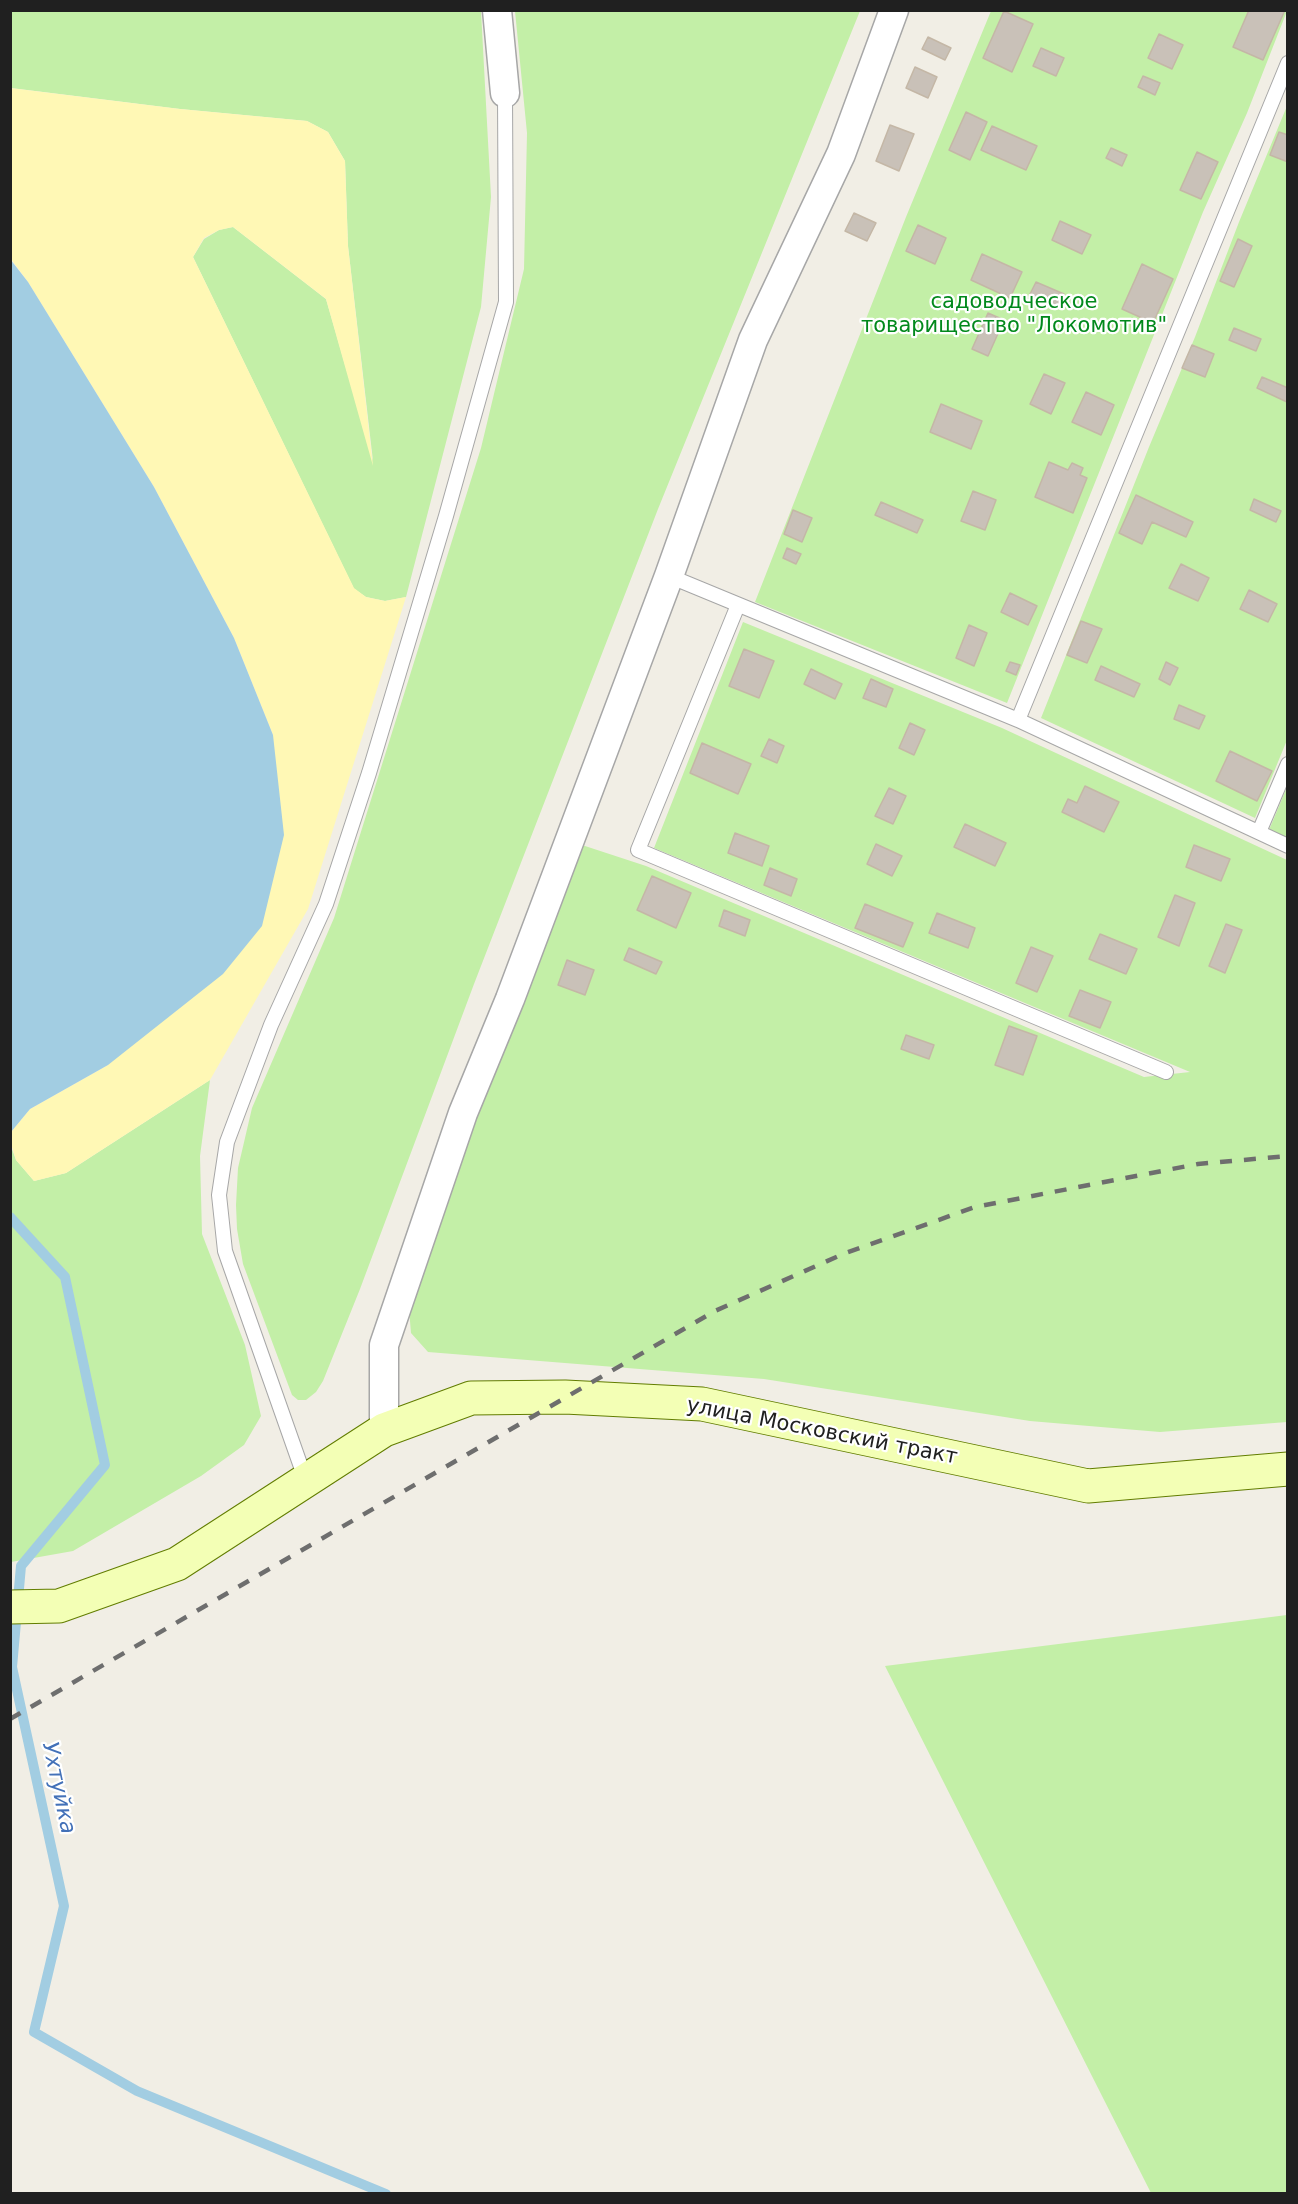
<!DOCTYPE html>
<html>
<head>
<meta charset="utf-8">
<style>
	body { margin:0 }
	#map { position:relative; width:1298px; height:2204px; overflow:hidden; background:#f1eee5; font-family:"DejaVu Sans",sans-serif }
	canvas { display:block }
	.frame { position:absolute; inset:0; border:12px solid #202020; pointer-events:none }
</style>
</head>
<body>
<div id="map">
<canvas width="1298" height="2204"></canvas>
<div class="frame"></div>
</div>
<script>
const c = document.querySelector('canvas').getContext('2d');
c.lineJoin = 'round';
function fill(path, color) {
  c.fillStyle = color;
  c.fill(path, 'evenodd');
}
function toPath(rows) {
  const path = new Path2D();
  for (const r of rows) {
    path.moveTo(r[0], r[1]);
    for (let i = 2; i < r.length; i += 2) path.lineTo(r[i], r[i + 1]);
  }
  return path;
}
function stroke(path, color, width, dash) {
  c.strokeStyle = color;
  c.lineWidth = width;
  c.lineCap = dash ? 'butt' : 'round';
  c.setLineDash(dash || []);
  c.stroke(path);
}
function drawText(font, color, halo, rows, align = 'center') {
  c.font = font + ' "DejaVu Sans",sans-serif';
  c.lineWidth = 4.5;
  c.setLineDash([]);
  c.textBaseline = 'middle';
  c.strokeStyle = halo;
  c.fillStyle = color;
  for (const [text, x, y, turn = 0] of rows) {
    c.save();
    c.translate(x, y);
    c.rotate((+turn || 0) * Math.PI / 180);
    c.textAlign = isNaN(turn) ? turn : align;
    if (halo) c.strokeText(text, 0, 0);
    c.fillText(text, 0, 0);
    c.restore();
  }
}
const grass = toPath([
	[11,11,481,11,491,197,481,307,406,597,385,601,366,597,354,589,193,257,204,239,219,230,233,227,326,299,373,461,348,246,345,161,328,132,307,121,180,109,11,88],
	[515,11,860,11,658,509,474,984,360,1289,323,1381,316,1392,306,1400,298,1400,292,1395,243,1264,237,1229,236,1205,238,1168,252,1108,334,918,481,448,524,269,527,133],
	[991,11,1287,11,1247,113,1203,212,1007,703,755,602,906,217],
	[1287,106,1287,740,1255,818,1041,718,1149,447,1195,337,1239,222],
	[743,622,1002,728,1287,860,1287,1422,1160,1432,1030,1421,764,1379,428,1352,411,1333,409,1309,504,1037,582,845,646,866,1144,1077,1190,1072,654,848],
	[1287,787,1287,838,1269,830],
	[210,1080,200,1156,202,1234,245,1345,261,1416,244,1445,201,1476,73,1551,11,1562,10,1144,16,1160,34,1181,66,1173],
	[1287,1615,1287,2193,1151,2193,885,1666]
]);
const sand = toPath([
	[10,88,180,109,307,121,328,132,345,161,348,246,373,466,326,299,233,227,219,230,204,238,193,257,354,588,366,597,385,601,406,597,308,909,210,1080,66,1173,34,1181,16,1160,11,1144,11,1132,30,1109,108,1065,273,735,234,638,154,487,28,282,11,259]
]);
const water = toPath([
	[10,259,28,282,154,487,234,638,273,735,284,835,262,926,223,974,108,1065,30,1109,11,1132]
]);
const stream = toPath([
	[10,1217,65,1277,105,1465,21,1566,12,1667,64,1906,34,2032,137,2091,386,2194]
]);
const building = toPath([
	[1249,10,1285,10,1263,60,1233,47,1249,10],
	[1004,11,1033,24,1012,72,983,58,1004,11],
	[1159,34,1183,45,1172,69,1148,58,1159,34],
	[928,37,951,48,945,60,922,49,928,37],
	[1041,48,1064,58,1056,76,1033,66,1041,48],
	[915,67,937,77,928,98,906,88,915,67],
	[1143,76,1160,83,1155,95,1138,87,1143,76],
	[966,112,987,122,970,160,949,150,966,112],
	[890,125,914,134,899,171,876,161,890,125],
	[992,126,1037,146,1026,170,981,150,992,126],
	[1279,132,1288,135,1288,162,1270,155,1279,132],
	[1111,148,1127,155,1122,166,1106,158,1111,148],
	[1197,152,1218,162,1201,199,1180,190,1197,152],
	[854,213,876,223,867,241,845,231,854,213],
	[1060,221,1091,235,1082,254,1052,240,1060,221],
	[918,225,946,238,935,264,906,251,918,225],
	[1238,239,1252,246,1234,287,1220,281,1238,239],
	[982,254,1022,272,1010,298,971,280,982,254],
	[1142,264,1173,279,1153,323,1122,309,1142,264],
	[1036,282,1064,294,1057,309,1029,296,1036,282],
	[988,313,1004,320,988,356,972,349,988,313],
	[1234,328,1261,339,1256,351,1229,340,1234,328],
	[1192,345,1214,354,1205,377,1182,368,1192,345],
	[1044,374,1065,383,1051,414,1030,404,1044,374],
	[1262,377,1288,388,1287,402,1257,388,1262,377],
	[1086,392,1114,405,1101,435,1072,422,1086,392],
	[941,404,982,421,971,449,930,432,941,404],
	[1049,462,1068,470,1072,463,1083,468,1080,475,1087,478,1073,513,1035,497,1049,462],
	[973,491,996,500,985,530,961,521,973,491],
	[1136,495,1193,522,1186,537,1152,522,1142,544,1119,533,1136,495],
	[1254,499,1281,511,1276,522,1250,510,1254,499],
	[881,502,923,520,917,533,875,515,881,502],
	[793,510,812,518,802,542,784,534,793,510],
	[787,548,801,554,796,564,783,558,787,548],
	[1181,564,1209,578,1198,601,1169,588,1181,564],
	[1249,590,1277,604,1268,622,1240,609,1249,590],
	[1010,593,1037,606,1028,625,1001,612,1010,593],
	[1081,621,1102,629,1087,663,1067,655,1081,621],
	[969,625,987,633,974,666,956,658,969,625],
	[744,649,774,661,759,698,729,686,744,649],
	[1010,662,1020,665,1016,675,1006,671,1010,662],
	[1166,662,1178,668,1170,685,1159,679,1166,662],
	[1101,666,1140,684,1134,697,1095,680,1101,666],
	[811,669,842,684,835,699,804,684,811,669],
	[871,679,893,689,886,707,863,698,871,679],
	[1179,705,1205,716,1199,729,1174,719,1179,705],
	[910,723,925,730,914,755,899,748,910,723],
	[769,739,784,746,777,763,761,756,769,739],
	[702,743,751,764,738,794,690,773,702,743],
	[1230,751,1272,771,1257,801,1216,781,1230,751],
	[1085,786,1119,802,1104,832,1062,812,1068,799,1077,803,1085,786],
	[889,788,906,796,893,824,875,816,889,788],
	[965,824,1006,843,995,866,954,847,965,824],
	[735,833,769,846,762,866,728,853,735,833],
	[876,844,902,856,892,876,867,864,876,844],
	[1194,845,1230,859,1221,881,1186,867,1194,845],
	[770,868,797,879,791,896,764,885,770,868],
	[652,876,691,893,676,928,637,910,652,876],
	[1175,895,1195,903,1179,946,1158,937,1175,895],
	[865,904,913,923,903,947,855,928,865,904],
	[724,910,750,920,745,936,719,926,724,910],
	[937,913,975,928,968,948,929,933,937,913],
	[1226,924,1242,930,1225,973,1209,966,1226,924],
	[1100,934,1137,949,1126,974,1089,959,1100,934],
	[1031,947,1053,956,1037,992,1016,983,1031,947],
	[629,948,662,962,656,974,624,960,629,948],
	[567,960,594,970,585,995,558,985,567,960],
	[1080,990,1111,1002,1100,1028,1069,1016,1080,990],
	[1009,1026,1037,1036,1023,1075,995,1065,1009,1026],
	[906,1035,934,1045,929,1059,901,1049,906,1035]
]);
const lane = toPath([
	[669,576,1018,720,1288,63],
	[738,605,638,850,1166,1072],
	[1018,720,1288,846],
	[1259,832,1288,764],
	[306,1481,225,1251,219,1195,227,1142,271,1025,326,904,369,773,446,516,506,302,505,93]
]);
const street = toPath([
	[497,10,505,93],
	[384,1430,384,1345,463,1113,510,999,669,576,753,340,841,154,894,10]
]);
const secondary = toPath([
	[10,1607,59,1606,177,1564,384,1430,471,1398,565,1397,702,1404,1088,1486,1288,1469]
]);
const rail = toPath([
	[10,1719,715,1311,843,1254,975,1207,1198,1164,1288,1156]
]);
const parkNames = [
	["садоводческое",1014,303],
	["товарищество \"Локомотив\"",1014,327]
];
const streetNames = [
	["улица Московский тракт",822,1432,11]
];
const waterNames = [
	["Ухтуйка",58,1788,78]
];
fill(grass, '#c3efa7');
fill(sand, '#fff8b5');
fill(water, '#a2cde2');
stroke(stream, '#a2cde2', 10);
fill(building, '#c9c1b8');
stroke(building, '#c4b7a6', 1.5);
stroke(lane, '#a7a7a7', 16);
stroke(street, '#a7a7a7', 31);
stroke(secondary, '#627d00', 35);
stroke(lane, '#fff', 14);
stroke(street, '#fff', 28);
stroke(secondary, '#f3ffb5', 33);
stroke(rail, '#6e6e6e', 4.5, [12, 12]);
drawText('21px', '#02891c', '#fff', parkNames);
drawText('21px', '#202020', '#fff', streetNames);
drawText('italic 22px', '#4371b8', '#fff', waterNames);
</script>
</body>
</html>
